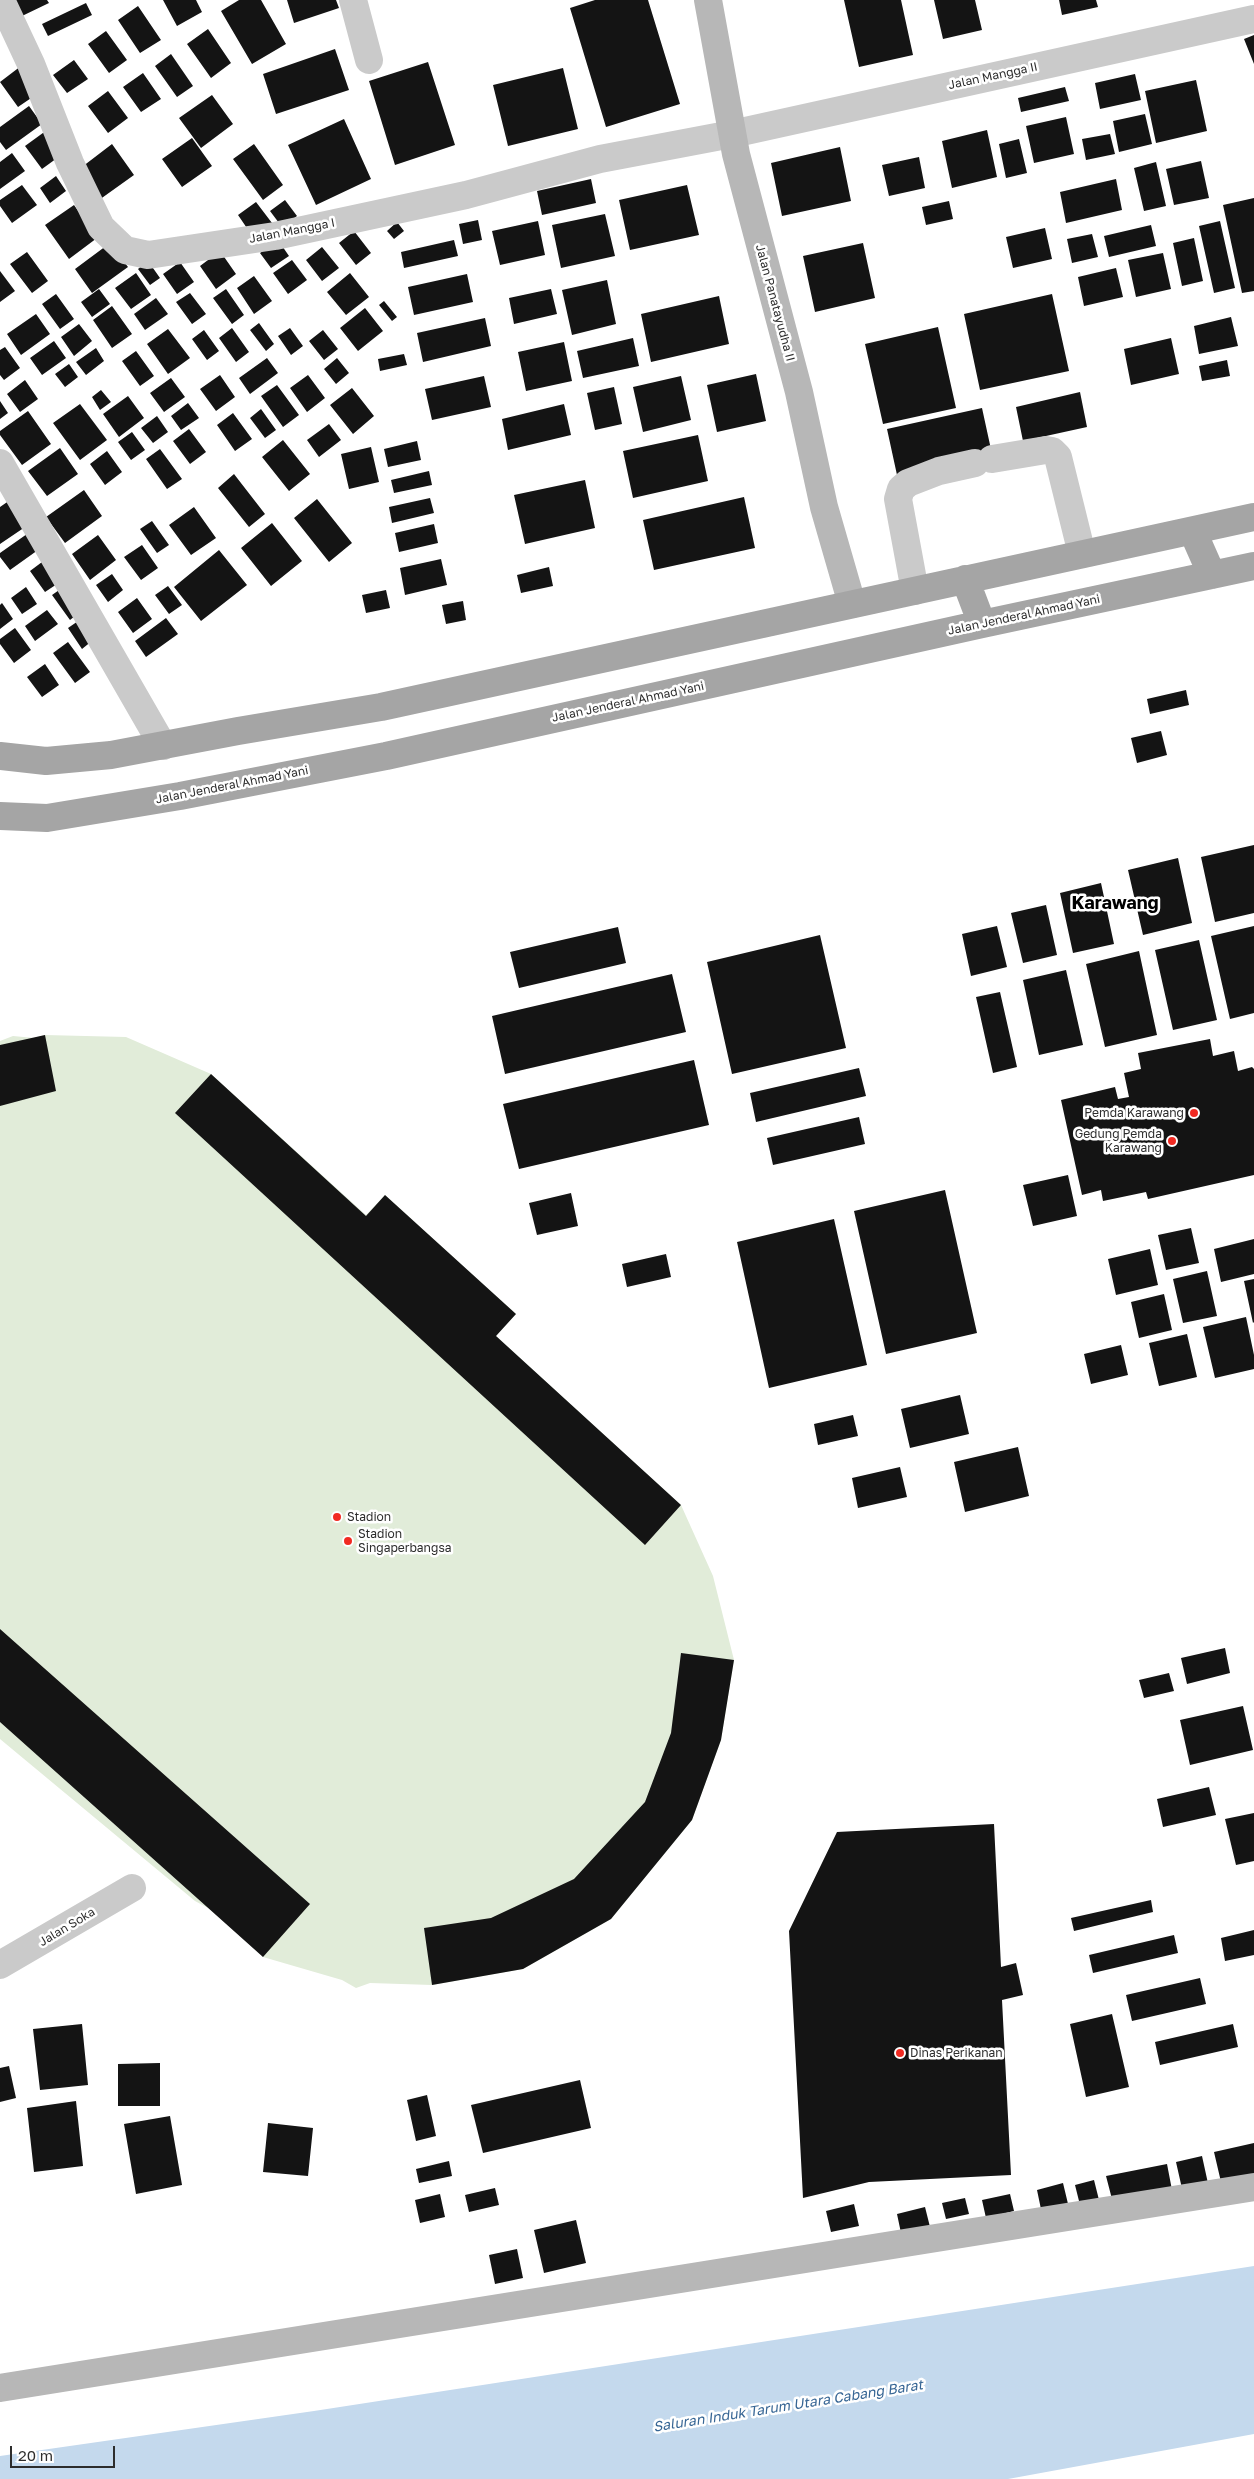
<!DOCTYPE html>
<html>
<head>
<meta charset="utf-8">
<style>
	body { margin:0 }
	#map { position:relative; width:1254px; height:2479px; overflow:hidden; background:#fff; font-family:"Golos Text",sans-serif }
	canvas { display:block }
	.scale { position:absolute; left:10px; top:2446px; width:105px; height:22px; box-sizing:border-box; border:2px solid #2d2d2d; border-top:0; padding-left:6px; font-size:15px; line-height:18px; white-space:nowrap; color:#2d2d2d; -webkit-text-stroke:4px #fff; paint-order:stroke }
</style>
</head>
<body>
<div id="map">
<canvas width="1254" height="2479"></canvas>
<div class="scale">20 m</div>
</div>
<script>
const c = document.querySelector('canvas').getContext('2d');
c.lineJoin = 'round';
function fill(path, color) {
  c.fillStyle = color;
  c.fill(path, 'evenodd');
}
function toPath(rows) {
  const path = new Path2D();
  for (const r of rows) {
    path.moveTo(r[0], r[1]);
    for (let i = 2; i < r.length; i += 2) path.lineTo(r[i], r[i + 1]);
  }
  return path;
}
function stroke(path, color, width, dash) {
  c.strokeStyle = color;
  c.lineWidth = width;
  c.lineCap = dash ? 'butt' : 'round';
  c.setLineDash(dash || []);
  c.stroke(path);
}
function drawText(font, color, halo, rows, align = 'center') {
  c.font = font + ' "Golos Text",sans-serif';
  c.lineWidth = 5;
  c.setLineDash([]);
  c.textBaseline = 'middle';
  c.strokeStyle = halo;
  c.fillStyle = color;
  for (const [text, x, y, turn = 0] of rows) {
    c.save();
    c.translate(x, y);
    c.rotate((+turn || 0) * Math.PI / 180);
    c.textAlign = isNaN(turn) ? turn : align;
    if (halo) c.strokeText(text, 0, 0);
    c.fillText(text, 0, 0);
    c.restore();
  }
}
const green = toPath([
	[45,1035,126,1037,211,1074,366,1215,385,1195,516,1314,496,1336,681,1505,713,1576,734,1660,721,1740,692,1820,611,1919,523,1969,432,1985,370,1983,356,1988,342,1980,263,1957,210,1909,195,1901,0,1739,0,1041,13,1036,34,1038]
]);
const water = toPath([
	[1254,2266,1254,2434,1008,2479,0,2479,0,2456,314,2411]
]);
const building = toPath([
	[14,0,47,0,49,3,22,16],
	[163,0,196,0,202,12,177,26],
	[239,0,261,0,286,44,252,64,221,11],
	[287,0,336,0,339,8,294,23],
	[595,0,648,0,680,104,606,127,570,8],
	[844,0,901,0,913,55,859,67],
	[934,0,975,0,982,30,943,39],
	[1059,0,1096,0,1098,7,1062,15],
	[86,3,92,15,48,36,42,24],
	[138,6,161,40,140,53,118,20],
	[208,29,231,63,211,78,187,44],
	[106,31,127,60,109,73,88,44],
	[1254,35,1254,64,1244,39],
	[335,49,349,90,276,114,263,74],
	[171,54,193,86,177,97,155,66],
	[74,60,88,79,67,93,53,75],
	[428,62,455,145,395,165,369,81],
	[21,66,40,92,18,107,0,82],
	[563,68,578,129,508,146,493,85],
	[143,73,161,99,141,112,123,87],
	[1135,74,1141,100,1100,109,1095,83],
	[1196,80,1207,131,1156,143,1145,91],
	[1065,87,1069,101,1021,112,1018,98],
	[108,91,128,118,108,133,88,106],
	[212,95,233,124,201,148,179,118],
	[29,106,42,124,6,150,0,142,0,127],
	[1145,114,1152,144,1119,152,1113,121],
	[1066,117,1074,154,1034,163,1026,126],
	[344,119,371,179,316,205,288,145],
	[47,130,64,153,42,169,25,146],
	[987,130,997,177,952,188,942,141],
	[1110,134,1115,154,1086,160,1082,139],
	[192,138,212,166,182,187,162,159],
	[1019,139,1027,173,1006,178,999,144],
	[112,144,134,175,99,200,78,170],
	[254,144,283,185,263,200,233,159],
	[840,147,851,201,782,216,771,163],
	[12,153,25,171,0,189,0,162],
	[919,157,925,188,889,196,882,165],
	[1201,161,1209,198,1174,205,1166,169],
	[1156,162,1166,206,1144,211,1134,168],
	[56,176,66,191,50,203,40,188],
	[591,179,596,203,542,215,537,191],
	[1116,179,1122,210,1066,223,1060,192],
	[22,185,37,205,12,223,0,206,0,200],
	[687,185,699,235,630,250,619,200],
	[1254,198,1254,291,1242,293,1223,205],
	[285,200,297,216,282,227,270,211],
	[949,201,953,219,926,225,922,207],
	[256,202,272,223,253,237,238,215],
	[74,205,97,238,69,259,45,225],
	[605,214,615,256,561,268,552,225],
	[478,220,482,240,463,244,459,224],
	[538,221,545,255,500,265,492,231],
	[1220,221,1235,288,1214,293,1199,226],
	[397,222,404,231,394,239,387,231],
	[1151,225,1156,246,1109,257,1104,236],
	[1045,228,1052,259,1013,268,1006,237],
	[354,231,371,253,356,265,339,243],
	[1092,234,1098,257,1072,263,1067,239],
	[1194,238,1203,281,1182,286,1173,243],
	[278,240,289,256,271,268,260,253],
	[454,240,458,256,404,268,401,252],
	[110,243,128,267,92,293,75,269],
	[863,243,875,298,815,312,803,256],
	[322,247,339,268,322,281,306,260],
	[220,251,236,274,216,289,200,266],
	[27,252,48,281,32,293,10,264],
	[1163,253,1171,289,1136,297,1128,260],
	[292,260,307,280,288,294,273,273],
	[148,261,160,278,150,285,138,269],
	[180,262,194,282,177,294,163,274],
	[1116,268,1123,297,1084,306,1078,277],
	[0,271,15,291,0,302],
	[136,273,151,295,131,309,115,288],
	[350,273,369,297,346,315,327,292],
	[467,274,473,302,414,315,408,287],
	[254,276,272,301,254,314,237,288],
	[607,280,616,324,572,335,562,290],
	[99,289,110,304,92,317,81,302],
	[226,289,244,315,232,324,213,298],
	[551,289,557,314,514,324,509,298],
	[190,293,206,314,192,324,176,302],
	[56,294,74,319,60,329,42,304],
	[1052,294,1069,371,980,390,964,314],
	[719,296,729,344,651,362,641,314],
	[156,298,168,314,145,330,134,314],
	[384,301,397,317,392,321,379,305],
	[112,306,132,334,112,348,93,320],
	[365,308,383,331,358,351,340,328],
	[36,314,50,334,21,355,7,334],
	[1231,317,1238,346,1199,354,1194,326],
	[485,318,491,346,423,362,417,333],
	[259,323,274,344,266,351,250,330],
	[79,324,92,341,74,356,61,337],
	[938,327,956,408,883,424,865,344],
	[232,328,249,352,236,362,219,338],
	[290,328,303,346,291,355,278,336],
	[168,329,190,358,168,374,147,344],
	[204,330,219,351,207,360,192,339],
	[323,330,338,349,324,360,309,341],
	[633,338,639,366,583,378,577,351],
	[1171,338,1179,374,1131,385,1124,349],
	[54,341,66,358,42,375,30,358],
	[564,342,572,381,526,391,518,352],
	[5,347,20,368,4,380,0,375,0,350],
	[96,348,104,361,86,375,76,362],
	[136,351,154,376,140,386,122,361],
	[404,354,407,365,380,371,378,359],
	[267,358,278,373,250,394,239,378],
	[337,358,349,373,336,384,324,369],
	[1227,360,1230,376,1202,381,1199,366],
	[69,364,78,377,65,387,55,374],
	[756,374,766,421,717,432,707,385],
	[220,375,235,397,216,411,200,389],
	[308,375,325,398,307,412,290,388],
	[484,376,491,407,432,420,425,389],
	[681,376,691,420,643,432,633,387],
	[171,378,185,397,164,412,150,393],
	[25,380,38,399,20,412,7,394],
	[277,385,299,415,283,427,261,396],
	[614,387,622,424,595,430,587,393],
	[352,388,374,416,353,434,330,405],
	[101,390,111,402,100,410,92,397],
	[1080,392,1087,427,1023,441,1016,407],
	[128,396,144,418,119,437,103,414],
	[0,401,8,413,0,419],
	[188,403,199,418,181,430,171,416],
	[80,404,107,440,80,460,53,423],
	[564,404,571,435,508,450,502,419],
	[982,408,992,454,897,475,887,429],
	[261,409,276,430,265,438,250,418],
	[28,411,51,444,22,465,0,435,0,431],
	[233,413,252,439,235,451,217,425],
	[157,416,168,432,153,443,141,428],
	[329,424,341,440,319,457,307,440],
	[189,429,206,452,190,464,173,441],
	[132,432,145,450,131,460,118,442],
	[698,435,708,481,633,498,623,451],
	[283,440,310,474,289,491,262,457],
	[417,441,421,460,388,467,384,449],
	[371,447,379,482,349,489,341,454],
	[60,448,78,474,47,496,28,471],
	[160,449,182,479,167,489,146,459],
	[107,451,122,472,105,485,90,464],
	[429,471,432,485,394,493,391,480],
	[234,474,265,514,249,527,218,488],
	[585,480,595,528,525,544,514,495],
	[84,490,102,516,65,543,46,517],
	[744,497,755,548,654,570,643,520],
	[13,498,31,523,0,544,0,507],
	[430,498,434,513,392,523,389,507],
	[317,499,352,543,329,562,294,518],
	[194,507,216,538,191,555,169,525],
	[152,521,169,545,157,553,140,529],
	[272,523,302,561,271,586,241,548],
	[434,524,438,543,399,552,395,533],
	[27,534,38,550,10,570,0,557,0,553],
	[98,535,116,560,90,580,72,554],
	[142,545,158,568,141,580,124,557],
	[219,550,247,585,201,621,174,587],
	[50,556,66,578,45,592,30,571],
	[441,559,447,585,405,595,400,568],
	[549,567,553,586,521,593,517,575],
	[112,574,123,590,108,602,96,585],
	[168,586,182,605,169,614,155,595],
	[26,587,37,604,22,614,11,598],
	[62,588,80,612,70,620,52,595],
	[386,590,390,608,366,613,362,595],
	[137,598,152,619,133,633,118,612],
	[463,601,466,620,446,624,442,605],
	[2,603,13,619,0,629,0,605],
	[47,610,58,624,35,641,25,626],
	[84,617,98,636,82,649,68,628],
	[166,618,178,634,146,657,135,641],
	[15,628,31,650,14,663,0,644,0,639],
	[68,642,90,672,75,683,53,653],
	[45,664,59,685,42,697,27,677],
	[1186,690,1189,705,1150,714,1147,699],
	[1161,731,1167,755,1137,763,1131,738],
	[1254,845,1254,913,1215,922,1201,857],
	[1178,858,1192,923,1143,935,1128,870],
	[1101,883,1114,944,1073,953,1060,893],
	[1046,905,1057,955,1023,963,1011,913],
	[997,926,1007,967,971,976,962,934],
	[1254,926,1254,1013,1230,1019,1211,936],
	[618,927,626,963,519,988,510,952],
	[820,935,846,1048,732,1074,707,962],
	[1199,940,1217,1020,1173,1030,1155,950],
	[1139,951,1157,1035,1105,1047,1086,964],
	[1066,970,1083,1045,1039,1055,1023,980],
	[672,974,686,1032,505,1074,492,1016],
	[1000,992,1017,1067,993,1073,976,997],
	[45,1035,56,1091,0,1106,0,1045],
	[1210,1039,1213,1056,1234,1051,1238,1071,1252,1067,1254,1069,1254,1175,1148,1199,1146,1192,1103,1201,1101,1190,1082,1195,1061,1100,1115,1087,1118,1099,1129,1097,1124,1073,1141,1069,1138,1053],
	[694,1060,709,1125,519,1169,503,1104],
	[859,1068,866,1096,756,1122,750,1093],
	[211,1074,366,1216,385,1195,516,1314,496,1336,681,1505,645,1545,175,1113],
	[859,1117,865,1144,773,1165,767,1138],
	[1068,1175,1077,1216,1033,1226,1023,1185],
	[945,1190,977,1333,886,1354,854,1211],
	[571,1193,578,1226,537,1235,529,1203],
	[834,1219,867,1365,769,1388,737,1242],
	[1191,1228,1199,1263,1166,1270,1158,1235],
	[1254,1239,1254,1274,1221,1282,1214,1249],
	[1150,1249,1158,1285,1116,1295,1108,1259],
	[666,1254,671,1277,627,1287,622,1264],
	[1207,1271,1217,1316,1183,1323,1173,1279],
	[1254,1279,1254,1322,1253,1323,1244,1281],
	[1164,1294,1172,1330,1139,1338,1131,1302],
	[1246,1317,1254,1355,1254,1369,1215,1378,1203,1327],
	[1187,1334,1197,1377,1159,1386,1149,1343],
	[1121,1345,1128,1375,1091,1384,1084,1354],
	[960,1395,969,1434,910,1448,901,1409],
	[853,1415,858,1436,818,1445,814,1424],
	[1018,1447,1029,1496,965,1512,954,1462],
	[900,1467,907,1497,858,1508,852,1478],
	[0,1629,310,1904,263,1957,0,1722],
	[1225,1648,1230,1673,1187,1684,1181,1658],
	[681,1653,734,1660,721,1740,692,1820,611,1919,523,1969,432,1985,424,1928,491,1918,574,1879,645,1802,671,1733],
	[1169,1673,1174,1691,1144,1698,1139,1680],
	[1243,1706,1253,1750,1190,1765,1180,1720],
	[1209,1787,1216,1815,1163,1827,1157,1799],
	[1254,1813,1254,1861,1236,1865,1225,1819],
	[994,1824,1001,1967,1016,1963,1023,1995,1002,2000,1011,2175,869,2182,803,2198,789,1931,837,1832],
	[1151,1900,1153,1912,1074,1931,1071,1918],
	[1254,1930,1254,1955,1225,1961,1221,1938],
	[1174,1935,1178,1953,1093,1973,1089,1955],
	[1200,1978,1206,2004,1132,2021,1126,1995],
	[1112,2014,1129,2087,1086,2097,1070,2024],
	[82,2024,88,2085,40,2090,33,2029],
	[1233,2024,1238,2047,1160,2065,1155,2042],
	[160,2063,160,2106,118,2106,118,2064],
	[9,2066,16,2098,0,2102,0,2068],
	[580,2080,591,2128,483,2153,471,2105],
	[427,2095,436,2136,416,2141,407,2100],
	[76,2101,83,2166,34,2172,27,2108],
	[170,2116,182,2185,136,2194,124,2124],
	[268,2123,313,2128,308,2176,263,2172],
	[1254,2143,1254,2174,1221,2182,1214,2152],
	[1202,2156,1209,2188,1183,2193,1176,2162],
	[449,2161,452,2176,419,2183,416,2169],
	[1167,2164,1172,2190,1113,2203,1106,2176],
	[1094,2180,1100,2204,1081,2209,1075,2185],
	[1063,2183,1069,2208,1042,2214,1037,2190],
	[495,2188,499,2205,469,2212,465,2195],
	[440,2194,445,2217,420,2223,415,2200],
	[1010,2194,1014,2211,986,2218,982,2200],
	[965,2198,969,2214,946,2219,942,2203],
	[854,2204,859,2226,831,2232,826,2211],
	[925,2207,930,2227,901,2233,897,2214],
	[576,2220,586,2263,544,2273,534,2230],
	[517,2249,523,2278,495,2284,489,2255]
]);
const street = toPath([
	[1,0,31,64,70,163,101,227,125,250,148,255,275,236,466,195,600,159,732,134,1254,19],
	[353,0,369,60],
	[992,459,1046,450,1052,451,1058,457,1082,554],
	[0,463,163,746],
	[915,591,898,499,901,489,908,483,939,471,975,463],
	[0,1965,132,1888]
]);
const secondary = toPath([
	[708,0,736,154,799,392,824,507,852,604],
	[0,2388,1254,2187]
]);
const primary = toPath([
	[1193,532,1212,575],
	[965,579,982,624],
	[0,756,46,761,111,755,238,731,381,707,1254,517],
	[0,816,47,818,180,796,386,756,982,624,1254,566]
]);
const markers = [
	[1194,1113,5,"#f12a22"],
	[1172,1141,5,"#f12a22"],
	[337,1517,5,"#f12a22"],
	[348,1541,5,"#f12a22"],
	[900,2053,5,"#f12a22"]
];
const streetNames = [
	["Jalan Mangga II",993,76,-12],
	["Jalan Mangga I",292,231,-11],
	["Jalan Panatayudha II",775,303,75],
	["Jalan Jenderal Ahmad Yani",1024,615,-12],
	["Jalan Jenderal Ahmad Yani",628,702,-12],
	["Jalan Jenderal Ahmad Yani",232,785,-11],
	["Jalan Soka",67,1927,-31]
];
const poiNames = [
	["Pemda Karawang",1184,1113,"right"],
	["Gedung Pemda",1162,1134,"right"],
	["Karawang",1162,1148,"right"],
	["Stadion",347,1517],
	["Stadion",358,1534],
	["Singaperbangsa",358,1548],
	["Dinas Perikanan",910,2053]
];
const waterNames = [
	["Saluran Induk Tarum Utara Cabang Barat",788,2406,-9]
];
const districtNames = [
	["Karawang",1115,903]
];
fill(green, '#e1ecd9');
fill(water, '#c4d9ed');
fill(building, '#141414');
stroke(street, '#cacaca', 28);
stroke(secondary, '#b7b7b7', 28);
stroke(primary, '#a5a5a5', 28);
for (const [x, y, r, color] of markers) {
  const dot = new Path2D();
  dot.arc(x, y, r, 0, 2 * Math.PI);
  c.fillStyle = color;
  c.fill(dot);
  stroke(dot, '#fff', 2);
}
drawText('12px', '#2d2d2d', '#fff', streetNames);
drawText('12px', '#2d2d2d', '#fff', poiNames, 'left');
drawText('italic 14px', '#366594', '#fff', waterNames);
drawText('bold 18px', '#000', '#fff', districtNames);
</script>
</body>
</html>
